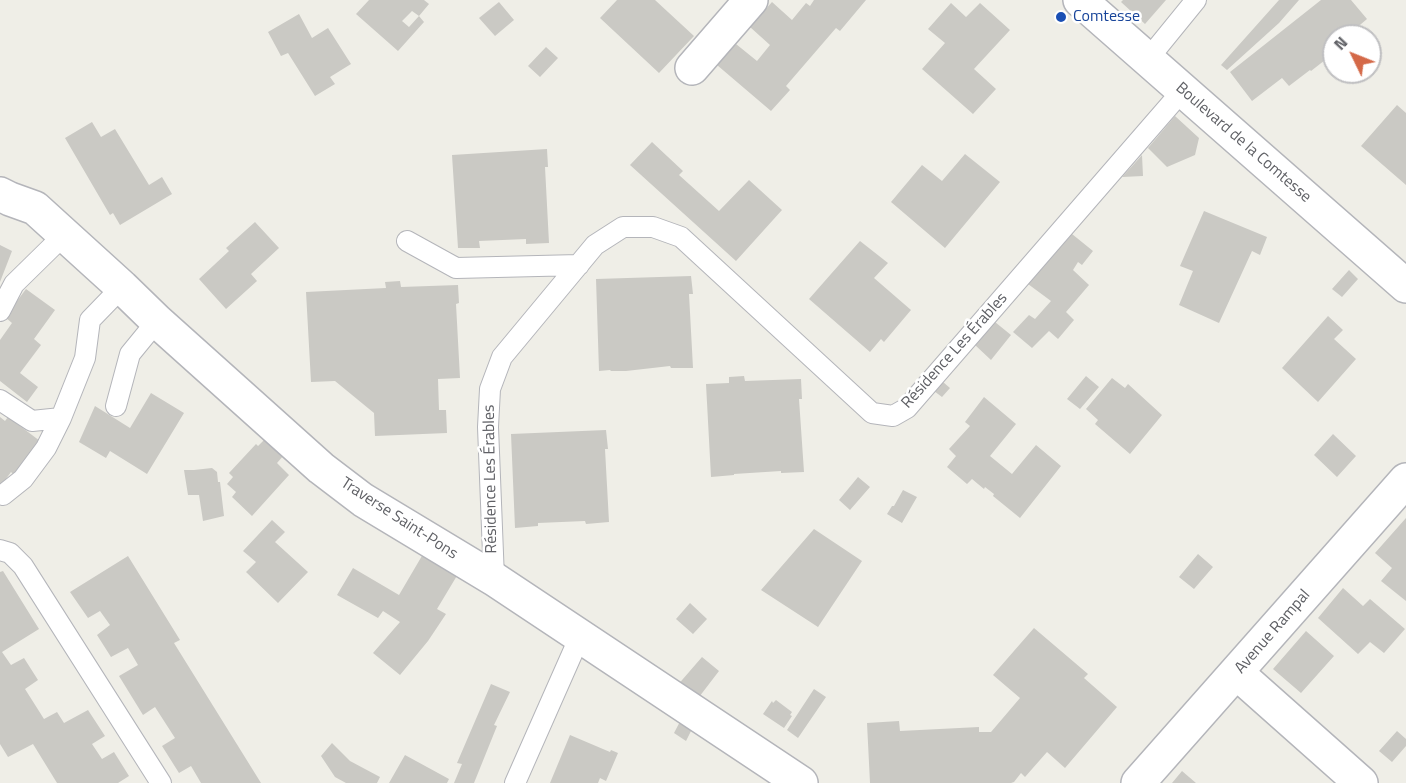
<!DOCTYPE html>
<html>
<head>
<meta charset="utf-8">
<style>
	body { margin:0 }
	#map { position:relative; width:1406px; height:783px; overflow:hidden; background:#efeee7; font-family:"Titillium Web",sans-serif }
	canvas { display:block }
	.north { position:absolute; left:1322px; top:24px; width:60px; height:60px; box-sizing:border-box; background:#fff; border:2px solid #bfbfc1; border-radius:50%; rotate:313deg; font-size:16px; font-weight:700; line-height:24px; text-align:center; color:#5f6065 }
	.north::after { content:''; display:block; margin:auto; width:21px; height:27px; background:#d46948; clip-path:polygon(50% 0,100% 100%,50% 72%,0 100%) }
</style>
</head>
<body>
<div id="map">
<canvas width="1406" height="783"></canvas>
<div class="north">N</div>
</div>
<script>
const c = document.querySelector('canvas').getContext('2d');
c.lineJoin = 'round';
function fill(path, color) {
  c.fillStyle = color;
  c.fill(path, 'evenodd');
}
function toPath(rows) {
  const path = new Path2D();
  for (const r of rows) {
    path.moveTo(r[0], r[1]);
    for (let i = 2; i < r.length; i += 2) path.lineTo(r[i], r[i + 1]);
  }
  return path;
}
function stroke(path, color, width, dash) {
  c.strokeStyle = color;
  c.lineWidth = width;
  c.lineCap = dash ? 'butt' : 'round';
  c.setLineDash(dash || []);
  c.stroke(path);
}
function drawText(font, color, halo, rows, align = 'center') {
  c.font = font + ' "Titillium Web",sans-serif';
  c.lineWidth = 5;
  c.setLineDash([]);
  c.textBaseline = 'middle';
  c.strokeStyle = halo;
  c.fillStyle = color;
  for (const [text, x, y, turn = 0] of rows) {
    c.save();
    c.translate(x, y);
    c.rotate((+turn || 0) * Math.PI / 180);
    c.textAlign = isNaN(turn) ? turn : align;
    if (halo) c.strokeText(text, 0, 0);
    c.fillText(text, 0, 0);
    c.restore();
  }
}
const building = toPath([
	[369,0,424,0,429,4,419,16,412,11,402,21,409,27,419,16,424,22,398,51,356,14],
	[617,0,655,0,694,36,659,73,600,18],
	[814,0,866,0,840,31,836,28,786,86,790,90,771,111,717,65,736,44,757,61,770,45,750,27,772,2,792,20,806,3,810,6],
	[1123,0,1166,0,1145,24,1121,2],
	[1279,0,1299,0,1279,23,1227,70,1221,65],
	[1321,0,1351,0,1367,19,1354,30,1358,34,1356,36,1334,36,1334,53,1311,71,1310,70,1289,86,1282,78,1252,101,1230,72],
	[499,2,514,20,495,36,479,18],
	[951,3,966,17,980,3,1010,30,974,69,996,89,973,114,922,69,945,43,928,29],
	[299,14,312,38,328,28,351,64,330,77,335,84,315,96,288,53,281,56,268,32],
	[546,47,558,58,540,77,528,66],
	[1397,105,1406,113,1406,185,1361,146],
	[1175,116,1199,138,1195,155,1167,167,1148,148],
	[92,122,101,137,115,129,149,185,162,177,172,194,120,225,113,213,110,215,65,138],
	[652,142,683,171,679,175,719,211,749,180,782,210,736,261,630,165],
	[547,149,548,167,545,167,549,243,526,244,526,239,479,241,480,248,458,248,452,155],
	[965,154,1000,182,945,248,891,202,922,165,942,181],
	[1142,155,1143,176,1122,177,1134,164],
	[1204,211,1267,237,1260,255,1252,251,1219,323,1179,305,1193,271,1180,266],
	[255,222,279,248,251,274,257,281,226,309,199,279,229,251,226,248],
	[1072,234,1093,251,1082,265,1078,262,1073,270,1089,285,1066,312,1074,320,1058,339,1049,331,1032,348,1013,332,1029,315,1035,319,1051,301,1028,284],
	[860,241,888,263,874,278,911,310,884,342,881,339,870,352,809,299],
	[0,245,12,251,0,282],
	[1349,270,1358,279,1342,297,1332,289],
	[691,276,693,294,689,294,693,368,671,368,670,366,626,371,611,371,610,370,599,371,596,279],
	[400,281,401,287,458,285,459,303,456,304,460,378,438,379,439,410,446,410,447,433,375,436,374,413,335,381,311,382,306,292,386,288,385,282],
	[26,289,55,310,34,339,41,345,20,373,38,387,27,402,0,381,0,340,12,323,5,317],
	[1328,316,1343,330,1334,339,1356,359,1318,402,1282,368],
	[995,322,1011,335,991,360,975,345],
	[744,376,745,381,801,379,802,399,799,399,804,472,781,473,781,471,734,474,734,475,711,477,706,384,729,383,729,377],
	[1086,376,1099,387,1080,409,1067,399],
	[1112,378,1125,388,1128,384,1162,415,1130,454,1095,424,1098,420,1086,409],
	[943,382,950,388,942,397,934,391],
	[151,393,184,413,147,474,110,451,106,458,79,442,95,406,130,428],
	[984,397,1016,424,990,456,1012,474,1036,445,1061,466,1020,518,993,496,994,494,985,487,984,489,972,479,967,484,947,467,956,456,949,449,970,426,965,422],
	[0,417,5,421,8,417,40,441,14,475,11,472,0,487],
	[606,430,608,449,605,449,609,522,586,524,585,521,538,523,538,526,515,528,511,434],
	[1333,434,1356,456,1337,477,1314,455],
	[265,439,284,455,277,463,289,475,252,516,232,497,236,492,227,484,233,477,229,473,256,444,258,446],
	[212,468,217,472,218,482,220,482,224,516,203,521,199,495,188,495,184,470,194,470],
	[858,477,870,487,850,510,839,500],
	[903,490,917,497,902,523,887,514,892,506,894,506],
	[1406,518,1406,601,1381,581,1392,568,1375,553],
	[272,520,285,532,275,542,308,572,278,603,246,572,256,562,243,551],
	[814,529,862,561,818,627,761,590],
	[426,549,461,569,437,609,446,614,428,641,400,675,373,653,400,622,383,611,378,618,337,595,353,568,399,595],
	[1198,554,1213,567,1194,589,1179,577],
	[128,556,180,640,174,643,261,783,201,783,191,766,179,773,162,746,175,738,155,707,143,715,119,676,138,665,128,648,111,657,97,635,110,625,100,611,88,618,70,592],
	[3,571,39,629,2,652,11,665,24,658,38,680,25,689,44,719,57,712,64,723,88,710,105,736,92,744,102,759,114,752,129,776,118,783,57,783,33,744,8,757,0,744,0,572],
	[1343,588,1363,606,1370,599,1405,629,1384,653,1370,642,1358,654,1318,618],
	[690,603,707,619,693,634,676,619],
	[1034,628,1088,674,1084,678,1117,707,1065,768,1047,752,1025,777,1021,773,1014,782,1011,783,870,783,867,723,899,721,900,731,979,727,979,732,991,732,1020,698,993,675],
	[1306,631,1334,656,1301,693,1273,669],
	[702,657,719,671,696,701,676,687],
	[491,684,510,692,494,725,497,726,474,783,454,783,462,764,457,763],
	[814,689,826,697,798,738,787,730],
	[776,700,792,712,790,715,792,716,784,728,763,714,772,701,773,703],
	[684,714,693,727,686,741,674,733],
	[1397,731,1406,739,1406,746,1392,762,1379,751],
	[570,735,610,752,611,750,618,753,606,781,600,778,598,783,550,783],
	[332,743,350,761,380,777,377,783,346,783,335,777,321,756],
	[405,755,449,779,447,783,389,783],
	[1182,771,1196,783,1172,783]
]);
const service = toPath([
	[1148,59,1196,0],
	[407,241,456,268,579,265],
	[0,311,14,284,65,234],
	[0,400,32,421,61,418,85,358,90,320,122,287],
	[116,406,130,354,157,321],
	[3,495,23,479,46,448,61,418],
	[0,550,10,553,23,566,161,783],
	[494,579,488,427,490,389,502,357,595,245,623,227,653,227,681,237,872,413,893,416,907,408,1183,90],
	[515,783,580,636]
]);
const minor = toPath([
	[1080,0,1406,286],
	[692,68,751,0],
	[0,194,10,199,35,208,122,287,157,321,321,468,363,500,494,579,801,783],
	[1237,673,1361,783]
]);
const tertiary = toPath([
	[1138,783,1406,480]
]);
const markers = [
	[1061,17,6,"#1a4fb4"]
];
const transitNames = [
	["Comtesse",1073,17]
];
const streetNames = [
	["Boulevard de la Comtesse",1243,143,41],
	["Résidence Les Érables",955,351,-48],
	["Résidence Les Érables",491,479,-91],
	["Traverse Saint-Pons",399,519,33],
	["Avenue Rampal",1273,632,-49]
];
fill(building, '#cac9c4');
stroke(service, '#b4b5ba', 22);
stroke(minor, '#b4b5ba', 36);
stroke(tertiary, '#b4b5ba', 36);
stroke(service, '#fff', 20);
stroke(minor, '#fff', 33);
stroke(tertiary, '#fff', 33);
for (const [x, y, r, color] of markers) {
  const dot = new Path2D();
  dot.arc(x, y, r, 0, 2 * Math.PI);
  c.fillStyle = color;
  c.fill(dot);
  stroke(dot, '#fff', 2);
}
drawText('16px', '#164399', '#fff', transitNames, 'left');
drawText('16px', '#5f6065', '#fff', streetNames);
</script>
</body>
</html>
